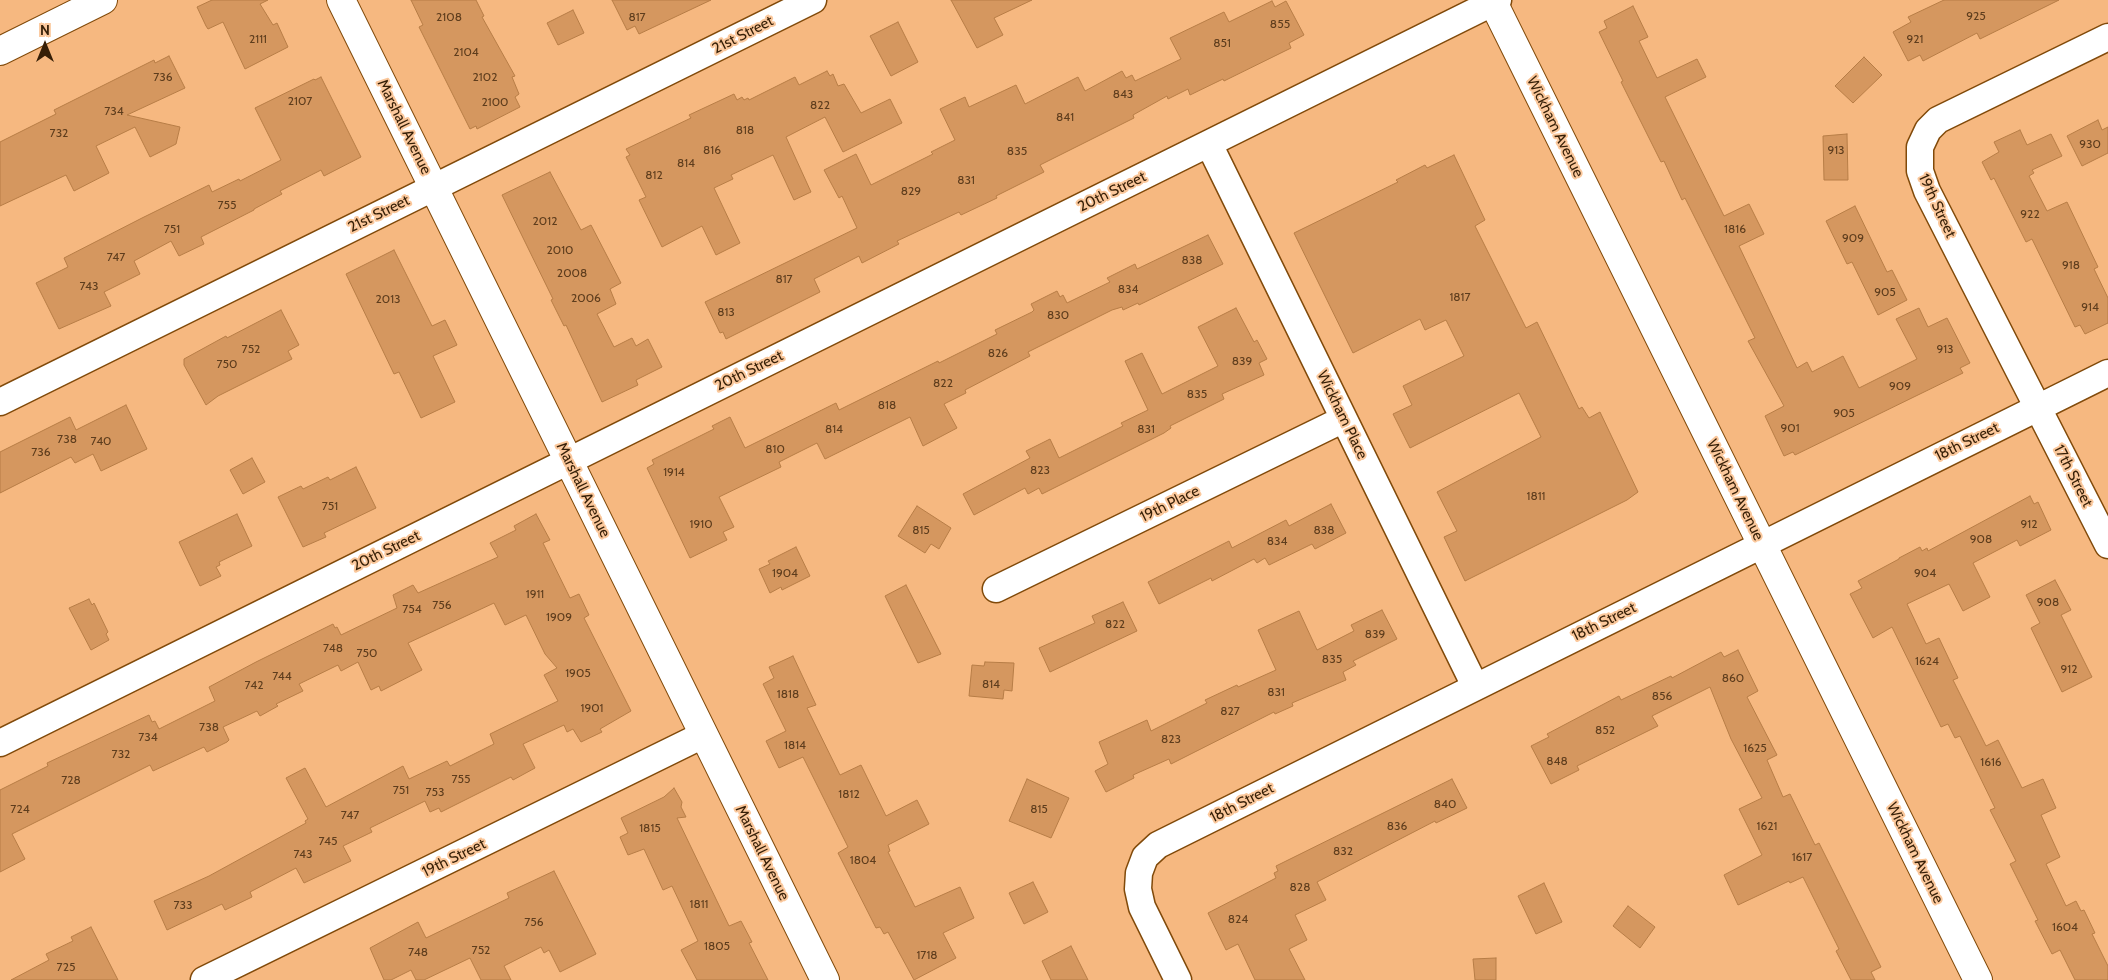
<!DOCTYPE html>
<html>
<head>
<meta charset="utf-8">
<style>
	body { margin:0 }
	#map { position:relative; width:2108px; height:980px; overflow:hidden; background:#f6b880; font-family:Cabin,sans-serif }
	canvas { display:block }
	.north { position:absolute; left:20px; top:20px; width:50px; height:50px; -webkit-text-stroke:4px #fbc89c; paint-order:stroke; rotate:0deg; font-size:14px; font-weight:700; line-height:20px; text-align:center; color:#361f07 }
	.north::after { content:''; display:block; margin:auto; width:18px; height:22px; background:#361f07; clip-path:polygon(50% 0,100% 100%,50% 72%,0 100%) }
</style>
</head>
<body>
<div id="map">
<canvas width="2108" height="980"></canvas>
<div class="north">N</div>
</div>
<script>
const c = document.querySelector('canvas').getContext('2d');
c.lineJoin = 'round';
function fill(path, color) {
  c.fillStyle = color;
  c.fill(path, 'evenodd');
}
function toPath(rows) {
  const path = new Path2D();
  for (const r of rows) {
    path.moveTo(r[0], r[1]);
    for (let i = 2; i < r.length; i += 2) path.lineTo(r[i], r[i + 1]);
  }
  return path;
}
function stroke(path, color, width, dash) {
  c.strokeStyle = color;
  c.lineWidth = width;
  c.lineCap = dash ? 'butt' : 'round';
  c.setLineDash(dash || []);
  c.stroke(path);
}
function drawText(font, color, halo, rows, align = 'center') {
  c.font = font + ' Cabin,sans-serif';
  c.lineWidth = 4;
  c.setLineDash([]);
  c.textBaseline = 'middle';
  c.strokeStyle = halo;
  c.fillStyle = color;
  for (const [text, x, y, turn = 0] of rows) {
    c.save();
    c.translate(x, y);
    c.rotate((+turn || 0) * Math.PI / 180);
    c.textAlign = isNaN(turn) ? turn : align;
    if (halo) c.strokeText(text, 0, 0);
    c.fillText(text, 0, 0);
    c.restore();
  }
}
const building = toPath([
	[212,0,268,0,260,4,273,25,277,23,288,47,245,69,223,22,208,29,206,26,197,7,212,0],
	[411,0,476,0,484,16,482,17,515,76,512,77,519,94,515,97,520,107,477,129,476,126,470,129,419,27,423,25,411,0],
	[612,0,711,0,639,34,635,26,627,30,612,0],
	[951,0,1032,0,994,18,1003,35,977,48,951,0],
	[1944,0,2059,0,1980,39,1977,33,1923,61,1920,55,1908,61,1893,32,1911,22,1908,17,1944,0],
	[1272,1,1275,7,1286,1,1304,35,1289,43,1291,48,1224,81,1223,79,1190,95,1188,89,1168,99,1167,96,1133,115,1134,118,1040,165,1044,172,996,196,997,198,961,215,959,212,897,241,899,244,862,263,859,256,814,279,820,292,726,339,723,332,720,333,705,302,857,228,842,196,839,198,824,170,856,154,871,185,933,154,931,152,955,140,940,109,965,97,969,107,1016,85,1025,104,1078,77,1085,91,1122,71,1126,78,1132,75,1135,81,1181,59,1170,38,1224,12,1229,22,1272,1],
	[1633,6,1648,37,1639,41,1657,78,1697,59,1706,77,1665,97,1724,216,1749,204,1764,234,1739,246,1797,368,1807,362,1812,372,1843,356,1859,388,1917,359,1896,319,1919,308,1928,327,1947,318,1970,363,1960,368,1963,373,1795,455,1793,452,1784,456,1765,416,1784,406,1748,341,1755,338,1685,198,1682,200,1664,161,1661,162,1621,82,1623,81,1599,32,1607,28,1604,21,1633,6],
	[573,10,584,33,558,45,547,23,573,10],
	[898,22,918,62,891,76,870,36,898,22],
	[169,56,185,88,127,115,180,127,176,144,150,157,135,127,96,146,109,173,74,191,66,175,0,206,0,142,56,114,54,110,154,60,155,63,169,56],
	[1864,57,1882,75,1853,103,1835,86,1864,57],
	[827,71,830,76,833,74,838,86,844,84,861,113,890,99,902,123,843,152,825,117,786,137,811,192,794,200,773,155,731,175,733,179,714,188,740,243,716,255,702,226,662,247,639,200,646,197,626,157,630,155,626,149,691,118,689,115,734,94,737,100,742,97,744,100,748,98,749,100,795,77,799,85,827,71],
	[321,77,361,157,324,176,321,170,280,191,282,194,254,209,254,210,201,237,204,244,179,256,171,241,134,261,140,274,104,292,111,306,59,329,36,283,68,267,64,258,142,218,209,185,212,192,239,179,240,181,281,160,255,108,314,79,315,80,321,77],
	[2098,120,2102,130,2108,127,2108,153,2082,166,2067,136,2098,120],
	[2020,130,2027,145,2051,134,2062,156,2032,170,2034,173,2029,176,2047,211,2067,202,2098,267,2094,269,2108,298,2108,323,2085,334,2080,325,2075,327,2032,239,2026,242,1994,178,1991,180,1982,162,1999,152,1994,142,2020,130],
	[1847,134,1848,180,1824,180,1823,136,1847,134],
	[1454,155,1485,220,1475,226,1526,328,1537,322,1579,409,1582,407,1589,418,1600,412,1638,492,1627,500,1465,581,1444,537,1457,531,1437,492,1541,437,1519,393,1410,448,1393,414,1412,405,1403,386,1464,356,1446,320,1425,330,1420,319,1353,353,1294,233,1398,182,1396,180,1425,165,1427,168,1454,155],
	[550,172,581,230,591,225,621,283,610,289,616,304,597,314,614,347,632,338,636,346,648,339,662,367,636,380,638,385,602,402,566,325,564,326,551,300,553,299,502,195,550,172],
	[1855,206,1887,272,1892,270,1907,300,1878,315,1852,262,1847,264,1826,221,1855,206],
	[1208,235,1223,264,1139,305,1138,303,1123,310,1122,307,1112,310,1028,352,1030,356,965,390,966,393,944,404,957,428,923,446,910,417,825,459,817,443,779,462,781,467,719,497,734,527,723,532,727,540,690,558,647,468,654,464,652,460,714,429,712,426,730,417,745,448,836,403,839,410,938,361,939,363,997,334,995,330,1032,312,1034,310,1031,304,1057,291,1060,297,1063,295,1067,303,1110,282,1107,278,1135,264,1137,269,1208,235],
	[394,250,432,326,445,320,457,345,433,356,455,402,421,418,399,372,394,374,346,274,394,250],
	[1236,308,1254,342,1257,340,1267,359,1259,363,1264,375,1222,394,1224,399,1170,426,1171,428,1164,433,1042,494,1039,488,1028,494,1025,488,974,515,963,494,1030,458,1026,451,1050,439,1059,458,1123,426,1121,423,1148,410,1125,361,1142,353,1162,394,1218,366,1198,327,1236,308],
	[281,310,299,345,288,351,292,359,218,396,206,405,184,365,184,359,226,336,227,338,281,310],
	[126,405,147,449,101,471,93,454,75,463,71,457,0,493,0,452,70,417,76,430,126,405],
	[252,458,265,482,243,494,230,470,252,458],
	[356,467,376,508,324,533,326,537,303,547,278,497,301,486,303,489,328,477,330,480,356,467],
	[2030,496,2034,504,2038,502,2051,530,2020,546,2017,540,1973,563,1990,597,1963,611,1949,584,1907,604,1926,644,1939,638,1958,678,1953,680,1986,746,1998,740,2022,788,2043,779,2056,808,2041,815,2060,857,2046,864,2066,906,2076,901,2081,911,2084,910,2095,933,2092,934,2108,966,2108,980,2075,980,2060,950,2052,954,2035,921,2038,920,2010,864,2016,861,1990,810,1995,808,1960,736,1955,738,1948,724,1941,727,1892,627,1873,638,1850,594,1862,588,1858,581,1899,559,1899,558,1920,547,1922,551,1927,548,1928,551,2030,496],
	[1331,504,1346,533,1315,549,1312,544,1269,565,1265,558,1257,563,1254,559,1212,581,1211,578,1159,604,1148,582,1229,541,1232,548,1286,520,1289,526,1331,504],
	[917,506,951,528,939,549,931,544,925,553,898,536,917,506],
	[237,514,252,546,219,562,220,565,216,567,221,576,200,586,179,542,237,514],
	[536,514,550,540,543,543,570,598,579,594,589,615,584,618,631,711,600,729,602,732,581,742,573,729,567,732,564,725,523,744,535,768,513,780,511,777,441,812,439,808,430,812,425,801,370,828,372,832,343,846,351,861,304,883,296,868,250,892,252,897,225,910,222,904,167,930,154,901,209,876,306,823,305,821,308,819,286,778,305,768,326,807,403,766,409,779,447,761,450,766,494,744,490,734,558,701,544,675,557,668,545,654,526,615,505,625,494,603,408,643,422,670,381,691,379,686,371,690,358,662,341,671,338,665,299,684,303,691,276,704,278,706,260,716,257,711,223,727,229,740,227,742,207,752,204,747,153,771,150,765,12,834,25,859,0,872,0,790,48,766,47,763,149,715,152,722,155,721,159,729,215,701,209,687,256,662,333,624,335,628,337,627,341,635,397,608,393,595,413,585,418,593,498,557,490,543,516,530,514,526,536,514],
	[796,547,810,576,782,590,781,587,770,593,759,569,770,564,768,561,796,547],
	[2055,580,2071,610,2061,615,2092,677,2062,692,2031,628,2040,623,2026,595,2055,580],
	[906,585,941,654,918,663,885,596,906,585],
	[89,599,92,605,94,603,108,632,106,634,109,640,91,650,69,608,89,599],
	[1123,602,1137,631,1050,672,1039,648,1095,623,1092,616,1123,602],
	[1382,610,1397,639,1353,661,1356,665,1343,672,1346,680,1292,703,1293,706,1275,714,1274,712,1171,764,1169,759,1133,775,1134,778,1106,792,1095,771,1108,764,1099,742,1147,720,1151,731,1207,703,1205,700,1237,685,1238,687,1276,670,1258,630,1299,611,1317,650,1354,631,1351,625,1382,610],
	[1738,650,1758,691,1747,697,1777,755,1767,760,1783,797,1790,794,1815,845,1819,843,1881,967,1871,972,1875,980,1851,980,1836,951,1839,949,1803,877,1790,883,1789,881,1738,905,1724,875,1762,855,1739,809,1762,798,1731,739,1710,687,1652,716,1658,726,1577,766,1579,770,1551,784,1531,746,1549,737,1547,734,1619,696,1621,700,1671,676,1672,678,1721,652,1724,657,1738,650],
	[793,656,816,705,807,708,840,775,861,765,886,816,917,800,929,824,888,845,890,851,888,852,915,907,960,887,974,918,943,933,956,958,914,980,888,932,884,934,880,927,876,928,838,853,848,847,803,757,779,768,766,741,786,731,763,684,774,678,769,667,793,656],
	[985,662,1014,663,1012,691,1004,690,1003,699,969,696,972,665,984,666,985,662],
	[1027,779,1069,798,1051,838,1009,821,1027,779],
	[1452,779,1467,808,1436,823,1435,821,1317,882,1326,900,1295,915,1307,940,1289,949,1305,980,1255,980,1238,944,1226,950,1208,913,1276,878,1274,873,1278,871,1276,866,1452,779],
	[674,788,682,802,681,807,686,817,677,818,729,926,741,921,752,942,749,943,768,980,697,980,681,950,698,941,672,886,663,890,644,849,628,855,620,837,628,833,621,818,664,797,674,788],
	[554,871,596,954,560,972,549,950,544,953,541,947,504,966,511,980,481,980,470,958,424,980,416,980,411,970,391,980,384,980,370,948,418,922,426,938,509,898,507,893,554,871],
	[1033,882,1048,912,1024,924,1009,893,1033,882],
	[1544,883,1562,922,1536,934,1518,896,1544,883],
	[1628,906,1655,927,1640,948,1613,926,1628,906],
	[91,927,118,980,11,980,49,960,46,954,73,941,71,937,91,927],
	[1071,946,1088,980,1051,980,1042,961,1071,946],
	[1496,958,1496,980,1475,980,1473,959,1496,958]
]);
const street = toPath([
	[2108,37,1938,120,1928,130,1920,147,1920,171,1927,191,2108,545],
	[1209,144,1475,686],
	[0,402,813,0],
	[996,589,1344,419],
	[0,743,1498,0],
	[204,980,703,735],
	[1178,980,1142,907,1138,889,1139,873,1145,857,1158,845,2108,373]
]);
const secondary = toPath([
	[341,0,825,980],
	[1492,0,1978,980],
	[0,51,103,0]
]);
const numberNames = [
	["925",1976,16],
	["2108",449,17],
	["817",637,17],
	["855",1280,24],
	["2111",258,39],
	["921",1915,39],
	["851",1222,43],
	["2104",466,52],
	["736",163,77],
	["2102",485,77],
	["843",1123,94],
	["2107",300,101],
	["2100",495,102],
	["822",820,105],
	["734",114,111],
	["841",1065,117],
	["818",745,130],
	["732",59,133],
	["930",2090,144],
	["816",712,150],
	["913",1836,150],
	["835",1017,151],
	["814",686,163],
	["812",654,175],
	["831",966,180],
	["829",911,191],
	["755",227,205],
	["922",2030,214],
	["2012",545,221],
	["751",172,229],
	["1816",1735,229],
	["909",1853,238],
	["2010",560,250],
	["747",116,257],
	["838",1192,260],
	["918",2071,265],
	["2008",572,273],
	["817",784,279],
	["743",89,286],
	["834",1128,289],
	["905",1885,292],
	["1817",1460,297],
	["2006",586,298],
	["2013",388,299],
	["914",2090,307],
	["813",726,312],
	["830",1058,315],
	["752",251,349],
	["913",1945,349],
	["826",998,353],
	["839",1242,361],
	["750",227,364],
	["822",943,383],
	["909",1900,386],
	["835",1197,394],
	["818",887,405],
	["905",1844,413],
	["901",1790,428],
	["814",834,429],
	["831",1146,429],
	["738",67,439],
	["740",101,441],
	["810",775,449],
	["736",41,452],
	["823",1040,470],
	["1914",674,472],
	["1811",1536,496],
	["751",330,506],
	["1910",701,524],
	["912",2029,524],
	["815",921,530],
	["838",1324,530],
	["908",1981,539],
	["834",1277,541],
	["1904",785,573],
	["904",1925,573],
	["1911",535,594],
	["908",2048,602],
	["756",442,605],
	["754",412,609],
	["1909",559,617],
	["822",1115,624],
	["839",1375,634],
	["748",333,648],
	["750",367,653],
	["835",1332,659],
	["1624",1927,661],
	["912",2069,669],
	["1905",578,673],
	["744",282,676],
	["860",1733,678],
	["814",991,684],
	["742",254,685],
	["831",1276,692],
	["1818",788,694],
	["856",1662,696],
	["1901",592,708],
	["827",1230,711],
	["738",209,727],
	["852",1605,730],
	["734",148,737],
	["823",1171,739],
	["1814",795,745],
	["1625",1755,748],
	["732",121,754],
	["848",1557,761],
	["1616",1991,762],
	["755",461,779],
	["728",71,780],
	["751",401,790],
	["753",435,792],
	["1812",849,794],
	["840",1445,804],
	["724",20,809],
	["815",1039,809],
	["747",350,815],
	["836",1397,826],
	["1621",1767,826],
	["1815",650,828],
	["745",328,841],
	["832",1343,851],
	["743",303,854],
	["1617",1802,857],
	["1804",863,860],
	["828",1300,887],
	["1811",699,904],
	["733",183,905],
	["824",1238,919],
	["756",534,922],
	["1604",2065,927],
	["1805",717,946],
	["752",481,950],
	["748",418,952],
	["1718",927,955],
	["725",66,967]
];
const streetNames = [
	["21st Street",743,35,-27],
	["Marshall Avenue",404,127,64],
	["Wickham Avenue",1555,127,64],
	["20th Street",1112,192,-26],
	["19th Street",1937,206,65],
	["21st Street",379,214,-26],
	["20th Street",749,371,-26],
	["Wickham Place",1342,415,64],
	["18th Street",1967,442,-26],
	["17th Street",2073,476,63],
	["Marshall Avenue",583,490,64],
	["Wickham Avenue",1735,490,64],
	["19th Place",1170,504,-26],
	["20th Street",386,551,-26],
	["18th Street",1604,622,-26],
	["18th Street",1242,803,-27],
	["Marshall Avenue",762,853,64],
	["Wickham Avenue",1915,853,64],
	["19th Street",454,858,-26]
];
fill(building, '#d5975f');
stroke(building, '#b77d46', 1);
stroke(street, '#814a0a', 29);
stroke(secondary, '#814a0a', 30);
stroke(street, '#fff', 26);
stroke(secondary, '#fff', 28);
drawText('12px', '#5e3d1d', null, numberNames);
drawText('15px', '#361f07', '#fbc89c', streetNames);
</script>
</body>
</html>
